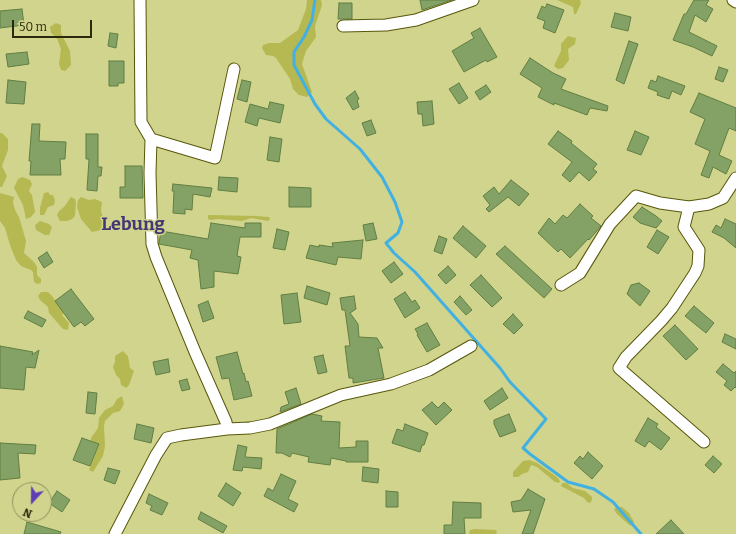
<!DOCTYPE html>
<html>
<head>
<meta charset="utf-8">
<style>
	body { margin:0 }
	#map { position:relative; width:736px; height:534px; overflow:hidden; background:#d1d48d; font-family:Bitter,serif }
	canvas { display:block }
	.north { position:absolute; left:12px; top:482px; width:40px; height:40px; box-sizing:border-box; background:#d1d48d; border:1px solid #8e905a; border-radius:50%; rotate:202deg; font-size:11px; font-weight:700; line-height:16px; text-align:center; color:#292a0d }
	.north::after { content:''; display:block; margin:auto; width:14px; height:18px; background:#5e3db5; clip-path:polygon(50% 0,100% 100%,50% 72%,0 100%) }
	.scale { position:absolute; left:12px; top:20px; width:80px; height:18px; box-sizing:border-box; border:2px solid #292a0d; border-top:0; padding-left:5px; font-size:12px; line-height:14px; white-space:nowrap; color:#292a0d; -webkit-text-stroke:3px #d1d48d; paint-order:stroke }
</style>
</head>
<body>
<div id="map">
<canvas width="736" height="534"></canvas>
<div class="north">N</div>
<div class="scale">50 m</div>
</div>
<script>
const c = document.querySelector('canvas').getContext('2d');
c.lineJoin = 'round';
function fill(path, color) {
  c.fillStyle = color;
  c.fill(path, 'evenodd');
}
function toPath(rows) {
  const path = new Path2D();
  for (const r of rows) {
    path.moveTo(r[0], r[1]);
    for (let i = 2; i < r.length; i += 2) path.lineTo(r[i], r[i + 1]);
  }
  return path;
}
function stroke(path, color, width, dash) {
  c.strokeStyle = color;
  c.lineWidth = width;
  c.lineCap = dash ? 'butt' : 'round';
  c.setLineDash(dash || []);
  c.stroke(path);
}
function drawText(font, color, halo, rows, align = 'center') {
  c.font = font + ' Bitter,serif';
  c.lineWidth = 3;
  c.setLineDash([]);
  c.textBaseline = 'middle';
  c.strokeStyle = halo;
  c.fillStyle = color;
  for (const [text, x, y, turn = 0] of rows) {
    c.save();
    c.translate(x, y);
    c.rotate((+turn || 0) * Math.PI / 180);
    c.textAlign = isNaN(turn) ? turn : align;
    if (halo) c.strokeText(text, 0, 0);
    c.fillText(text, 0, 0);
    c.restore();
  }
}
const green = toPath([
	[307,0,321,0,322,5,315,26,316,37,306,51,302,64,312,92,307,97,299,95,293,89,290,79,276,58,273,56,266,55,262,48,263,45,269,43,280,43,298,30,306,9],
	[557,0,580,0,581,3,576,14,574,14,573,7],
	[56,23,61,25,61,33,70,51,71,65,65,71,61,70,59,64,61,49,58,41,56,37,51,33,50,27],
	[568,36,576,38,575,44,568,49,569,60,563,68,558,69,554,66,561,51,561,44],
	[0,133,2,133,8,139,8,150,2,166,7,176,2,187,0,187],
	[22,177,30,180,32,184,29,191,32,195,35,212,31,217,26,219,23,205,14,188,18,179],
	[48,192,50,195,53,195,55,200,54,205,48,207,44,215,40,215,40,208,44,193],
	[0,193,14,197,13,202,15,210,19,217,26,241,24,253,34,262,37,267,37,275,41,279,41,283,37,284,34,282,33,272,31,270,21,266,16,260,10,245,5,228,0,221],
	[71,197,75,199,76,202,75,216,72,219,67,221,60,221,57,215,59,211,64,207],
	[81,197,89,200,95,199,102,202,101,211,105,225,101,230,92,232,81,219,77,207,78,200],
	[208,215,256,216,269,217,270,219,268,221,251,218,242,221,218,219,211,220,208,219],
	[40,221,49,224,52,227,49,235,45,235,36,230,35,225],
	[41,292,48,292,52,296,64,313,62,315,69,323,68,330,63,329,49,313,48,307,40,300,38,296],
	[123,351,128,356,130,368,134,371,129,385,126,388,121,385,120,379,116,375,113,367,115,362,115,356],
	[122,396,124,404,120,411,113,413,105,421,104,426,105,446,103,456,93,472,89,470,99,445,91,441,91,438,98,428,99,418,105,410,113,406,117,399],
	[529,460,537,463,557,477,560,481,559,483,555,482,537,467,531,465,528,472,522,474,518,477,513,477,513,472,523,461],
	[562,483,566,483,573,488,585,491,592,497,592,500,590,503,587,502,584,498,561,486],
	[617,507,622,507,629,513,634,522,631,526,627,523,616,513,614,509],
	[474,529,496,530,497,533,496,534,469,534,470,530]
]);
const stream = toPath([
	[315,0,312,20,304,37,294,52,294,65,315,104,326,119,360,149,382,177,395,202,402,222,398,233,386,243,394,253,415,272,500,368,510,382,546,419,523,448,530,454,568,482,594,489,613,502,641,534]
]);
const building = toPath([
	[420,0,452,0,422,10,420,0],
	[694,0,709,0,706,5,713,9,706,22,695,15,689,32,717,46,712,56,693,47,673,40,684,14,686,14,694,0],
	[339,3,352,3,352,19,338,19,339,3],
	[547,4,564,10,555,33,543,28,545,21,537,18,542,6,545,8,547,4],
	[22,9,24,25,0,28,0,11,22,9],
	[615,13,631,17,628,31,611,27,615,13],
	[480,28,497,57,487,62,486,60,464,72,452,51,474,38,471,33,480,28],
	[110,33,118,34,116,48,108,46,110,33],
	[629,41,638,44,624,84,616,80,629,41],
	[27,52,29,64,8,67,6,54,27,52],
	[530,58,553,73,566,79,561,89,608,106,607,111,590,108,587,115,554,103,554,105,538,97,542,88,520,74,530,58],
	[109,61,124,61,124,83,118,83,118,86,109,86,109,61],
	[719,67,728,70,723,82,715,79,719,67],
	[658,76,685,86,681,95,672,91,669,99,657,95,658,92,648,88,651,80,656,82,658,76],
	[8,80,26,82,24,104,6,103,8,80],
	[242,80,251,82,247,102,237,99,242,80],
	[459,83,468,98,459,104,449,89,459,83],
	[486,85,491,92,480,100,475,92,486,85],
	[355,91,359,99,357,100,359,107,353,110,346,98,355,91],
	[699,93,736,108,736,131,729,128,719,155,732,161,726,174,713,167,709,178,701,175,710,151,695,144,705,119,690,112,699,93],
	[432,101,434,124,423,126,422,114,418,114,417,102,432,101],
	[270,102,284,105,280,123,259,118,257,126,245,122,250,104,268,109,270,102],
	[371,120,376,133,367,136,362,123,371,120],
	[32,124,40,124,39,141,66,142,65,159,60,159,61,175,30,175,31,161,29,161,32,124],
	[558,131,572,141,571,143,597,164,593,169,597,172,589,181,579,172,570,182,562,175,572,162,548,144,558,131],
	[635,131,649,137,641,155,627,150,635,131],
	[86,134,98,134,98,167,102,167,101,176,98,176,97,191,87,190,89,159,86,159,86,134],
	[270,137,282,139,279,162,267,160,270,137],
	[125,166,142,166,143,198,120,198,120,187,125,187,125,166],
	[219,177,238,178,237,192,218,190,219,177],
	[511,180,529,194,519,206,508,197,489,212,486,209,490,205,483,196,494,187,499,194,511,180],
	[173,184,212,188,210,197,193,194,192,210,185,209,185,214,173,213,174,191,172,191,173,184],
	[289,187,311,188,311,207,289,207,289,187],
	[580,204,593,216,591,218,601,226,589,240,588,239,570,258,561,249,558,252,538,233,549,218,555,224,563,215,567,218,580,204],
	[642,207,656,216,662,221,656,228,640,223,633,217,642,207],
	[725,219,736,224,736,248,724,238,712,232,716,225,721,228,725,219],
	[211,223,245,228,245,223,261,223,261,237,240,237,237,256,241,257,238,274,214,271,214,287,201,289,198,260,190,258,192,250,159,244,159,243,161,231,208,239,211,223],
	[373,223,377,239,366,241,363,225,373,223],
	[463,226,486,246,476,258,453,238,463,226],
	[277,229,289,232,285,250,273,248,277,229],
	[657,230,669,237,658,254,647,247,657,230],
	[439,236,447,239,442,254,434,251,439,236],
	[363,240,361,259,338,257,336,265,306,258,310,245,319,247,319,245,333,247,332,243,363,240],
	[505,246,552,289,544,298,496,254,505,246],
	[47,252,53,262,44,268,38,258,47,252],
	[394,262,403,274,391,283,382,271,394,262],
	[448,266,456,275,446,284,438,275,448,266],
	[481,275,502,298,492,307,470,285,481,275],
	[639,283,650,291,640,306,627,294,631,285,639,283],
	[307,286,330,293,327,305,304,298,307,286],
	[71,289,94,319,85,326,81,322,74,327,55,301,71,289],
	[405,292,412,302,415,300,420,308,405,318,394,299,405,292],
	[297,293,301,322,284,324,281,295,297,293],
	[354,296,356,309,350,313,358,324,359,337,377,338,383,348,378,348,384,378,353,383,353,378,349,378,345,346,350,346,345,310,342,310,340,298,354,296],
	[460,296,472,310,466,315,454,302,460,296],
	[208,301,214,318,203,322,198,305,208,301],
	[694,306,714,323,706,333,685,316,694,306],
	[28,311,46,320,42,327,24,318,28,311],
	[513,314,523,325,514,334,503,324,513,314],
	[427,323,440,345,427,352,417,335,418,334,415,329,427,323],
	[675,325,698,349,686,360,663,336,675,325],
	[725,334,736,339,736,349,722,342,725,334],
	[0,346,33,352,32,355,39,350,35,368,26,367,24,390,0,388,0,346],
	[237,352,243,374,244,373,246,382,248,381,252,396,234,400,229,378,222,379,216,357,237,352],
	[323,355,327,372,318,374,314,357,323,355],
	[168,359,170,372,156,375,153,362,168,359],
	[723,364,734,373,736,371,736,388,735,387,731,391,724,385,727,381,716,372,723,364],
	[187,379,190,389,182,391,179,381,187,379],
	[296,388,301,404,280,412,281,407,289,404,285,392,296,388],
	[502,388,508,398,490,410,484,401,502,388],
	[88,392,97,393,95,414,86,413,88,392],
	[432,402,438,408,444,402,452,410,436,425,422,410,432,402],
	[312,414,322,416,321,421,340,422,339,448,356,447,356,441,368,441,368,462,346,462,346,461,331,458,330,465,308,462,309,457,292,453,290,457,282,453,276,453,277,429,312,414],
	[509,414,516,431,500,437,494,424,494,420,509,414],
	[648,418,658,424,656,427,670,438,661,450,649,441,645,447,635,441,648,418],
	[137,424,154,428,151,443,134,439,137,424],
	[405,424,428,433,424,445,422,445,420,452,392,443,397,429,403,431,405,424],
	[82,438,99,444,90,466,73,460,82,438],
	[0,443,36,445,35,454,18,453,20,478,0,480,0,443],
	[238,445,247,447,245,457,262,458,261,469,243,467,242,471,233,470,238,445],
	[588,452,603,466,592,479,574,463,580,456,583,459,588,452],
	[713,456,722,464,714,473,705,465,713,456],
	[363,467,379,469,378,483,362,481,363,467],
	[108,468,120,471,115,484,104,480,108,468],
	[281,474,296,481,288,499,298,504,294,512,264,496,268,488,273,491,281,474],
	[226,483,241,493,233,506,218,496,226,483],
	[528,489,545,499,533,534,522,534,531,510,513,512,511,502,521,500,528,489],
	[57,491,70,500,62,512,49,503,57,491],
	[386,491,398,492,398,507,386,507,386,491],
	[149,494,168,503,162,515,150,510,152,506,146,503,149,494],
	[453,502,481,503,481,518,464,518,465,534,444,534,444,525,452,525,453,502],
	[201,512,227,526,223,533,198,519,201,512],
	[671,520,684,534,656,534,671,520],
	[27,522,61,532,60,534,24,534,27,522]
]);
const minor = toPath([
	[140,0,141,122,151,139,150,173,152,244,156,257,195,352,226,422,227,429],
	[733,0,736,2],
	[343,26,386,25,416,20,473,0],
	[151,139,215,158,234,69],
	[689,207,684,227,699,250,698,266,695,273,672,308,661,321,626,357,619,368,704,442],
	[561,285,580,273,610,224,636,196,660,203,689,207,709,204,723,198,736,178],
	[115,534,156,455,167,438,181,435,227,429,250,428,270,424,341,395,391,384,429,370,471,346]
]);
const districtNames = [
	["Lebung",133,225]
];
fill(green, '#b6b852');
stroke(stream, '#42b1e1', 3);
fill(building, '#84a265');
stroke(building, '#617e42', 1);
stroke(minor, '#57570b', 13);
stroke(minor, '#fff', 11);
drawText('bold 18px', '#443874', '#d1d48d', districtNames);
</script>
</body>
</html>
